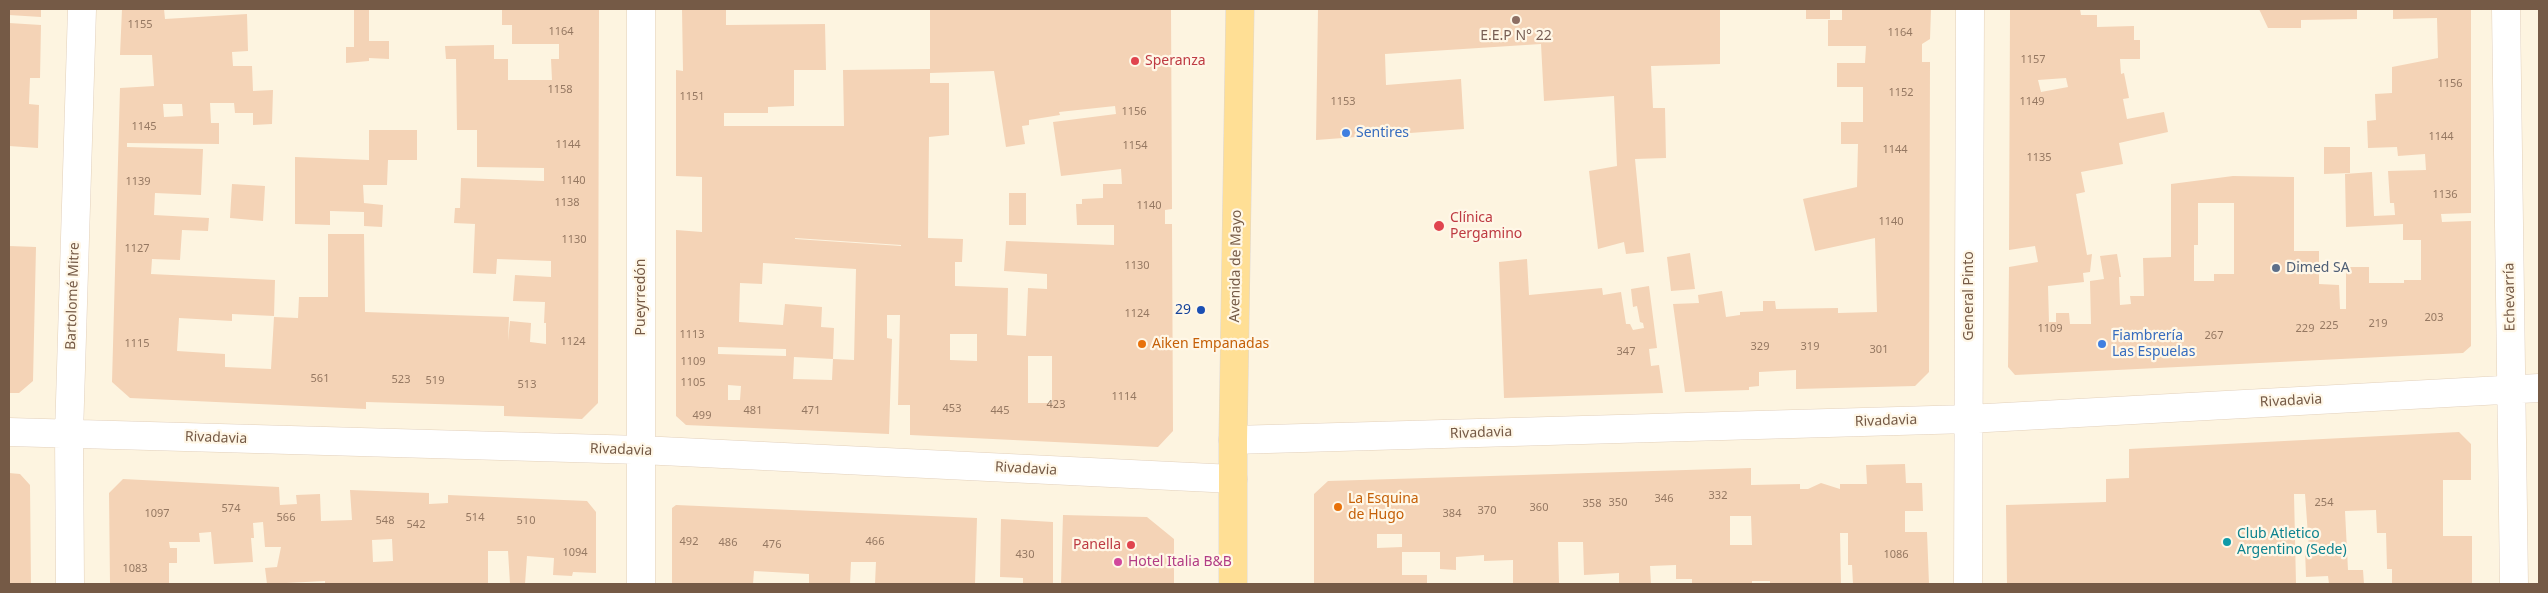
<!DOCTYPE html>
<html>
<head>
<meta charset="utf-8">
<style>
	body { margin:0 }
	#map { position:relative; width:2548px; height:593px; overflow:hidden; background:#fdf4e0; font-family:"Noto Sans",sans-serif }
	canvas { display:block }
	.frame { position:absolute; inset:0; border:10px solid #755a46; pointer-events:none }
</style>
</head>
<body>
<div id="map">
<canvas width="2548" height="593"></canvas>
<div class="frame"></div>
</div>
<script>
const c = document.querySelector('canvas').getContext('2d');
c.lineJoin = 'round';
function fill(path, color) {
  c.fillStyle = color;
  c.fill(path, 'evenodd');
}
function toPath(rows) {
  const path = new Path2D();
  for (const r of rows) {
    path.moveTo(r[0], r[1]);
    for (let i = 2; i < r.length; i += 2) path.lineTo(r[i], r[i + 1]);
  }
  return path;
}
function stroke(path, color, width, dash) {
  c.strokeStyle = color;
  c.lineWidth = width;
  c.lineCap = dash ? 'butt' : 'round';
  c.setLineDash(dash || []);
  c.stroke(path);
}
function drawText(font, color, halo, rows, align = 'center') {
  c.font = font + ' "Noto Sans",sans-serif';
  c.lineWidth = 4.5;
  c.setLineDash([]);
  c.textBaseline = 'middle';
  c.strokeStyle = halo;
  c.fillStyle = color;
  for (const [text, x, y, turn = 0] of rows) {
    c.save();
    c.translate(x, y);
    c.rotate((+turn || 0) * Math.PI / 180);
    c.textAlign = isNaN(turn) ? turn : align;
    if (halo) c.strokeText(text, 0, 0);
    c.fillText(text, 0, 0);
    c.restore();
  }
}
const building = toPath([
	[9,9,41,9,41,17,9,15],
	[122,9,164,9,165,19,247,14,248,51,232,52,233,66,252,66,253,91,273,90,272,124,253,125,253,113,235,113,234,103,210,103,211,123,219,123,219,144,127,143,127,147,203,149,201,195,155,193,154,215,209,218,208,231,182,230,180,260,152,259,151,274,275,280,274,316,232,314,232,321,179,318,177,351,225,354,225,367,271,369,274,317,298,318,299,297,328,297,328,234,364,234,365,312,509,317,508,341,510,321,531,323,530,342,546,344,546,323,544,323,545,302,513,301,515,275,551,277,551,261,497,259,496,274,473,273,475,224,454,223,455,208,460,208,461,178,544,181,544,168,477,167,477,130,457,130,456,59,446,59,445,46,494,45,494,59,508,59,508,80,552,80,551,59,559,59,559,44,512,44,512,25,502,25,502,9,599,9,598,403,582,419,504,416,504,406,366,402,366,409,130,398,112,382,120,88,154,86,152,55,120,55],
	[163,104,182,104,183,116,164,117],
	[354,9,369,9,369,41,389,41,389,59,369,58,369,61,346,63,346,47,354,47],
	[682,9,726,9,726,25,825,24,826,70,794,70,794,106,768,107,768,113,724,113,724,126,844,126,843,70,930,69,930,9,1171,9,1172,209,1165,210,1165,224,1172,224,1173,431,1158,447,910,435,910,405,898,405,900,315,887,315,887,338,892,339,889,434,686,425,676,416,676,230,702,232,702,177,676,176,676,70,683,71],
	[994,71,1006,147,1025,144,1022,126,1029,125,1029,120,1060,115,1059,112,1115,106,1116,114,1053,122,1061,176,1121,169,1122,184,1103,184,1103,198,1082,199,1082,204,1076,204,1077,225,1114,225,1114,245,1006,241,1004,271,1047,274,1047,289,1028,288,1026,336,1007,335,1008,288,955,286,955,262,962,262,963,239,928,238,929,137,949,135,949,83,930,83,930,73],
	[795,238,901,245,901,246,795,239],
	[763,263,856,269,854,360,833,359,832,380,793,379,794,357,833,359,834,328,821,327,822,307,785,304,783,325,739,322,740,283,762,284],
	[950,334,977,334,977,361,950,360],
	[718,347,786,349,786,356,718,354],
	[1028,356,1052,356,1052,403,1028,403],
	[728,385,741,386,740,400,728,400],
	[1318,9,1720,9,1720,64,1651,66,1653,108,1665,108,1666,158,1635,159,1644,252,1626,254,1624,242,1598,249,1589,171,1617,166,1614,96,1544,101,1541,44,1385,54,1386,85,1461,79,1464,129,1316,140],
	[1806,9,1830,9,1830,19,1806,19],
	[1842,9,1931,9,1930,39,1922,44,1922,62,1930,62,1929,372,1915,386,1796,389,1796,370,1759,372,1759,386,1749,387,1749,390,1685,392,1673,304,1699,303,1698,295,1722,291,1726,317,1740,315,1740,312,1763,311,1763,301,1775,301,1776,309,1838,308,1838,313,1877,312,1875,238,1815,251,1803,199,1857,187,1858,144,1841,144,1841,122,1863,122,1863,87,1837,87,1837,63,1865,63,1866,46,1828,46,1828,20,1842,20],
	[2010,9,2080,9,2081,15,2097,15,2097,27,2134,26,2134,40,2140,40,2140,59,2120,59,2121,74,2124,73,2129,98,2123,99,2127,119,2164,112,2168,132,2119,143,2123,164,2081,172,2085,192,2076,194,2087,255,2092,254,2090,272,2083,273,2084,282,2048,286,2049,322,2056,322,2056,313,2069,313,2070,324,2091,324,2090,281,2104,279,2100,256,2117,254,2121,277,2119,277,2120,305,2131,304,2130,296,2144,296,2143,258,2171,257,2171,184,2233,176,2294,177,2294,251,2319,251,2319,284,2339,285,2340,309,2346,309,2346,267,2369,267,2369,283,2404,283,2404,280,2421,280,2421,240,2403,240,2403,224,2346,227,2345,174,2372,172,2374,216,2395,215,2394,203,2390,203,2388,171,2426,170,2425,154,2398,156,2397,147,2368,148,2367,121,2376,120,2375,94,2392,93,2392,67,2438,58,2437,18,2393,19,2393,9,2471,9,2471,213,2441,214,2442,222,2471,221,2471,346,2463,353,2015,375,2008,367,2009,267,2038,262,2035,246,2009,250],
	[2066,78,2068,87,2041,92,2038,80],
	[2198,203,2234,203,2234,274,2214,274,2214,281,2194,281,2194,245,2198,245],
	[2259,9,2357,9,2357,19,2301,20,2301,28,2268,28],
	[9,23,41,25,40,78,30,78,29,104,39,105,38,148,9,146],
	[369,130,417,130,417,160,388,160,387,185,363,185,364,203,383,205,382,227,364,226,364,212,330,211,330,225,295,224,295,157,369,160],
	[2324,147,2350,147,2350,173,2324,174],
	[232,184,265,186,263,221,230,218],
	[1009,193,1026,193,1026,225,1009,225],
	[9,246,36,247,33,381,19,393,9,393],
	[1690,253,1695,289,1671,291,1667,257],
	[1527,259,1529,295,1602,288,1603,295,1621,292,1626,324,1630,324,1633,330,1644,328,1643,323,1640,322,1637,306,1633,307,1631,289,1649,286,1657,348,1649,349,1651,366,1659,365,1663,393,1504,398,1499,262],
	[2459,432,2471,444,2471,480,2443,480,2443,536,2472,536,2472,584,2392,584,2392,569,2387,569,2386,533,2377,533,2376,510,2345,511,2348,570,2363,570,2364,584,2329,584,2328,576,2306,577,2305,549,2309,549,2305,494,2294,494,2296,584,2007,584,2006,505,2106,502,2106,479,2129,478,2129,449],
	[1905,464,1906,483,1922,483,1923,511,1905,511,1905,532,1927,532,1929,584,1853,584,1852,565,1848,565,1848,533,1840,533,1841,584,1770,584,1770,581,1752,581,1752,584,1692,584,1692,579,1676,579,1676,565,1650,566,1651,584,1619,584,1619,573,1584,575,1583,542,1558,542,1559,584,1513,584,1513,560,1484,561,1484,555,1456,557,1456,570,1440,569,1440,552,1402,552,1402,575,1427,575,1427,584,1314,584,1314,494,1328,481,1751,468,1751,485,1800,484,1800,489,1808,489,1821,483,1840,489,1840,484,1867,484,1866,465],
	[1730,516,1751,516,1752,545,1730,545],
	[1377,534,1402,534,1402,547,1377,548],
	[9,473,20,474,30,485,31,584,9,584],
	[123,479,279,487,280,505,297,504,296,495,320,494,321,521,352,520,350,490,429,493,429,504,448,503,448,495,587,501,596,512,596,573,573,572,572,576,553,575,554,558,527,556,525,584,510,584,508,551,488,551,488,584,325,584,325,581,267,584,265,568,277,567,281,547,265,547,263,522,253,523,254,538,251,538,253,562,214,564,211,532,199,533,200,542,169,542,170,548,177,548,177,563,169,563,169,584,110,584,109,493],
	[392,539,393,561,373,562,372,540],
	[676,505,977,518,975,584,875,584,876,562,851,562,850,584,809,584,809,574,754,571,753,584,672,584,672,508],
	[1063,515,1147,517,1174,539,1174,584,1061,584],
	[1001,519,1053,522,1053,584,1023,584,1023,578,1000,577]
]);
const minor = toPath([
	[2506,9,2514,584],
	[9,432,641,450,1233,479],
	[1233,440,1968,419,2539,388],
	[70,584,69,434,82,9],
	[641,584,641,9],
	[1968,584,1970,9]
]);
const major = toPath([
	[1233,584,1233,440,1240,9]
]);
const markers = [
	[1516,20,5,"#8d6e63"],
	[1135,61,5,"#e0444e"],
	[1346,133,5,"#3f7fe0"],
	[1439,226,6,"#e0444e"],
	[2276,268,5,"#5c6f8a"],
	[1201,310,5,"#1a4fb4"],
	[1142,344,5,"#e8710a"],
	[2102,344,5,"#3f7fe0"],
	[1338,507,5,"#e8710a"],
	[2227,542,5,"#0f9aa8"],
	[1131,545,5,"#e0444e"],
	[1118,562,5,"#d1479c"]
];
const numberNames = [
	["1155",140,25],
	["1164",561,32],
	["1164",1900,33],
	["1157",2033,60],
	["1156",2450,84],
	["1158",560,90],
	["1152",1901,93],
	["1151",692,97],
	["1153",1343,102],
	["1149",2032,102],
	["1156",1134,112],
	["1145",144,127],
	["1144",2441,137],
	["1144",568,145],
	["1154",1135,146],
	["1144",1895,150],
	["1135",2039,158],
	["1140",573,181],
	["1139",138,182],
	["1136",2445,195],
	["1138",567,203],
	["1140",1149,206],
	["1140",1891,222],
	["1130",574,240],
	["1127",137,249],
	["1130",1137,266],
	["1124",1137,314],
	["203",2434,318],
	["219",2378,324],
	["225",2329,326],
	["1109",2050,329],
	["229",2305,329],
	["1113",692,335],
	["267",2214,336],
	["1124",573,342],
	["1115",137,344],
	["329",1760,347],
	["319",1810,347],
	["301",1879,350],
	["347",1626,352],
	["1109",693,362],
	["561",320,379],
	["523",401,380],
	["519",435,381],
	["1105",693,383],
	["513",527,385],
	["1114",1124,397],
	["423",1056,405],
	["453",952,409],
	["481",753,411],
	["471",811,411],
	["445",1000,411],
	["499",702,416],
	["332",1718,496],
	["346",1664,499],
	["350",1618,503],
	["254",2324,503],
	["358",1592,504],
	["360",1539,508],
	["574",231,509],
	["370",1487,511],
	["1097",157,514],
	["384",1452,514],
	["566",286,518],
	["514",475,518],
	["548",385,521],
	["510",526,521],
	["542",416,525],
	["492",689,542],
	["466",875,542],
	["486",728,543],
	["476",772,545],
	["1094",575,553],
	["430",1025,555],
	["1086",1896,555],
	["1083",135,569]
];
const educationNames = [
	["E.E.P N° 22",1516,36]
];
const healthNames = [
	["Speranza",1145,61],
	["Clínica",1450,218],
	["Pergamino",1450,234],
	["Panella",1121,545,"right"]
];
const shopNames = [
	["Sentires",1356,133],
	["Fiambrería",2112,336],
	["Las Espuelas",2112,352]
];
const streetNames = [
	["Avenida de Mayo",1236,266,-89],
	["Bartolomé Mitre",73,296,-88],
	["General Pinto",1969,296,-90],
	["Pueyrredón",641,297,-90],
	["Echevarría",2510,297,-91],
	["Rivadavia",2291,401,-3],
	["Rivadavia",1886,421,-2],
	["Rivadavia",1481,433,-2],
	["Rivadavia",216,438,2],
	["Rivadavia",621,450,2],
	["Rivadavia",1026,469,3]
];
const serviceNames = [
	["Dimed SA",2286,268]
];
const transitNames = [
	["29",1191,310]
];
const foodNames = [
	["Aiken Empanadas",1152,344],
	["La Esquina",1348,499],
	["de Hugo",1348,515]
];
const cultureNames = [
	["Club Atletico",2237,534],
	["Argentino (Sede)",2237,550]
];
const hotelNames = [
	["Hotel Italia B&B",1128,562]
];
fill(building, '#f4d3b6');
stroke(minor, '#e2d0bb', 29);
stroke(major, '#ded7d3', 29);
stroke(minor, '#fff', 28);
stroke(major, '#ffdf95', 28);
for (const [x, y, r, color] of markers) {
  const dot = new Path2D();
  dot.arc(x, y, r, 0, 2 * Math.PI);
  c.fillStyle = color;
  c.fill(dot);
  stroke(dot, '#fff7e7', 2);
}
drawText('11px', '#957862', null, numberNames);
drawText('14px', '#785e54', '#fff7e7', educationNames);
drawText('14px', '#be3a42', '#fff7e7', healthNames, 'left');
drawText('14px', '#366cbe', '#fff7e7', shopNames, 'left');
drawText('14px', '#755a46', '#fff7e7', streetNames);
drawText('14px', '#4e5e75', '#fff7e7', serviceNames, 'left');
drawText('14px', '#164399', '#fff7e7', transitNames, 'right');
drawText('14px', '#c56008', '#fff7e7', foodNames, 'left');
drawText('14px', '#0d838f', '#fff7e7', cultureNames, 'left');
drawText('14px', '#b23c85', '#fff7e7', hotelNames, 'left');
</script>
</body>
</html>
